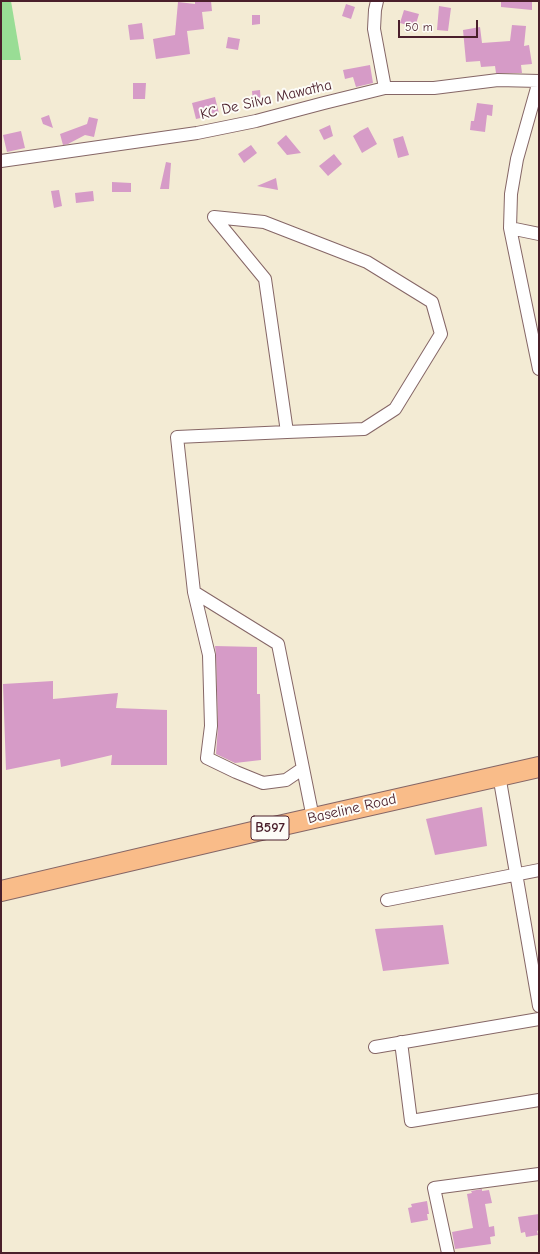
<!DOCTYPE html>
<html>
<head>
<meta charset="utf-8">
<style>
	body { margin:0 }
	#map { position:relative; width:540px; height:1254px; overflow:hidden; background:#f3ebd4; font-family:"Comic Neue",sans-serif }
	canvas { display:block }
	.frame { position:absolute; inset:0; border:2px solid #4a1f2b; pointer-events:none }
	.scale { position:absolute; left:398px; top:20px; width:80px; height:18px; box-sizing:border-box; border:2px solid #4a1f2b; border-top:0; padding-left:5px; font-size:12px; line-height:14px; white-space:nowrap; color:#4a1f2b; -webkit-text-stroke:3px #fdfcf7; paint-order:stroke }
</style>
</head>
<body>
<div id="map">
<canvas width="540" height="1254"></canvas>
<div class="frame"></div>
<div class="scale">50 m</div>
</div>
<script>
const c = document.querySelector('canvas').getContext('2d');
c.lineJoin = 'round';
function fill(path, color) {
  c.fillStyle = color;
  c.fill(path, 'evenodd');
}
function toPath(rows) {
  const path = new Path2D();
  for (const r of rows) {
    path.moveTo(r[0], r[1]);
    for (let i = 2; i < r.length; i += 2) path.lineTo(r[i], r[i + 1]);
  }
  return path;
}
function stroke(path, color, width, dash) {
  c.strokeStyle = color;
  c.lineWidth = width;
  c.lineCap = dash ? 'butt' : 'round';
  c.setLineDash(dash || []);
  c.stroke(path);
}
function drawText(font, color, halo, rows, align = 'center') {
  c.font = font + ' "Comic Neue",sans-serif';
  c.lineWidth = 4;
  c.setLineDash([]);
  c.textBaseline = 'middle';
  c.strokeStyle = halo;
  c.fillStyle = color;
  for (const [text, x, y, turn = 0] of rows) {
    c.save();
    c.translate(x, y);
    c.rotate((+turn || 0) * Math.PI / 180);
    c.textAlign = isNaN(turn) ? turn : align;
    if (halo) c.strokeText(text, 0, 0);
    c.fillText(text, 0, 0);
    c.restore();
  }
}
const green = toPath([
	[1,1,11,1,21,60,1,60]
]);
const building = toPath([
	[195,1,211,1,212,11,202,12,204,29,187,31,190,54,156,59,153,39,175,35,178,2,195,4],
	[501,1,532,1,532,10,501,7],
	[346,4,355,7,351,19,342,16],
	[439,6,451,8,448,31,437,30],
	[404,10,419,14,415,27,400,23],
	[252,15,260,15,260,24,252,25],
	[142,23,144,39,130,40,128,25],
	[512,25,526,26,524,46,529,45,532,64,521,65,522,73,496,73,495,66,481,67,480,61,466,62,463,30,480,27,482,43,510,41],
	[228,37,240,39,238,50,226,48],
	[370,65,373,83,356,87,353,77,345,79,343,70],
	[133,83,146,83,145,99,133,99],
	[260,90,261,103,253,104,252,91],
	[215,97,219,114,196,119,192,103],
	[477,103,493,105,492,116,487,115,485,132,470,130,471,121,474,121],
	[49,115,53,128,43,124,41,118],
	[89,117,98,119,94,137,85,135,68,144,63,145,60,134,87,124],
	[330,125,333,136,324,140,319,130],
	[368,127,377,144,362,153,353,136,360,131],
	[21,131,25,148,7,152,3,135],
	[286,135,301,153,287,155,277,143],
	[403,136,409,155,398,158,393,139],
	[251,145,257,153,244,163,238,154],
	[334,154,342,164,328,176,319,166],
	[166,162,171,163,169,189,160,189],
	[276,178,278,190,257,186],
	[112,182,131,183,131,192,112,192],
	[59,190,62,206,54,208,51,191],
	[93,191,94,201,76,203,75,193],
	[215,646,257,647,257,694,260,694,261,760,235,763,216,754,218,726,216,655],
	[53,681,53,699,118,693,116,708,167,710,167,765,111,765,112,755,61,767,60,759,6,770,3,684],
	[482,807,487,846,435,855,426,819],
	[443,925,449,964,383,971,375,929],
	[482,1189,482,1191,489,1190,492,1203,485,1204,489,1227,494,1226,495,1236,490,1237,491,1244,455,1249,452,1232,473,1228,467,1194,472,1193,471,1191],
	[427,1201,429,1214,427,1214,428,1220,411,1223,408,1208,412,1207,411,1204],
	[539,1214,539,1230,537,1231,538,1235,526,1237,525,1232,521,1233,518,1217]
]);
const minor = toPath([
	[377,1,375,10,374,29,385,88],
	[539,81,517,159,511,194,510,228,539,369],
	[1,161,197,133,256,121,324,103,385,88,434,88,498,80,539,81],
	[510,228,539,234],
	[287,432,265,279,214,217,264,222,367,262,432,302,441,334,395,409,364,429,287,432,177,437,194,592,278,644,313,818],
	[194,592,209,655,211,726,207,758,236,772,263,783,286,780,302,769],
	[499,775,539,1006],
	[387,900,539,870],
	[401,1042,411,1121,539,1100],
	[375,1047,539,1019],
	[448,1253,434,1188,539,1174]
]);
const primary = toPath([
	[1,891,261,830,539,767]
]);
const shields = [
	[270,828,38]
];
const shieldNames = [
	["B597",270,828]
];
const streetNames = [
	["KC De Silva Mawatha",266,100,-13],
	["Baseline Road",352,809,-13]
];
fill(green, '#99dd95');
fill(building, '#d69bc7');
stroke(minor, '#856666', 14);
stroke(primary, '#856666', 22);
stroke(minor, '#fff', 12);
stroke(primary, '#f9bc89', 20);
for (const [x, y, w] of shields) {
  const box = new Path2D();
  box.roundRect(x - w / 2, y - 12, w, 24, 3);
  c.fillStyle = '#fdfcf7';
  c.fill(box);
  stroke(box, '#4a1f2b', 1);
}
drawText('bold 14px', '#4a1f2b', null, shieldNames);
drawText('15px', '#4a1f2b', '#fdfcf7', streetNames);
</script>
</body>
</html>
